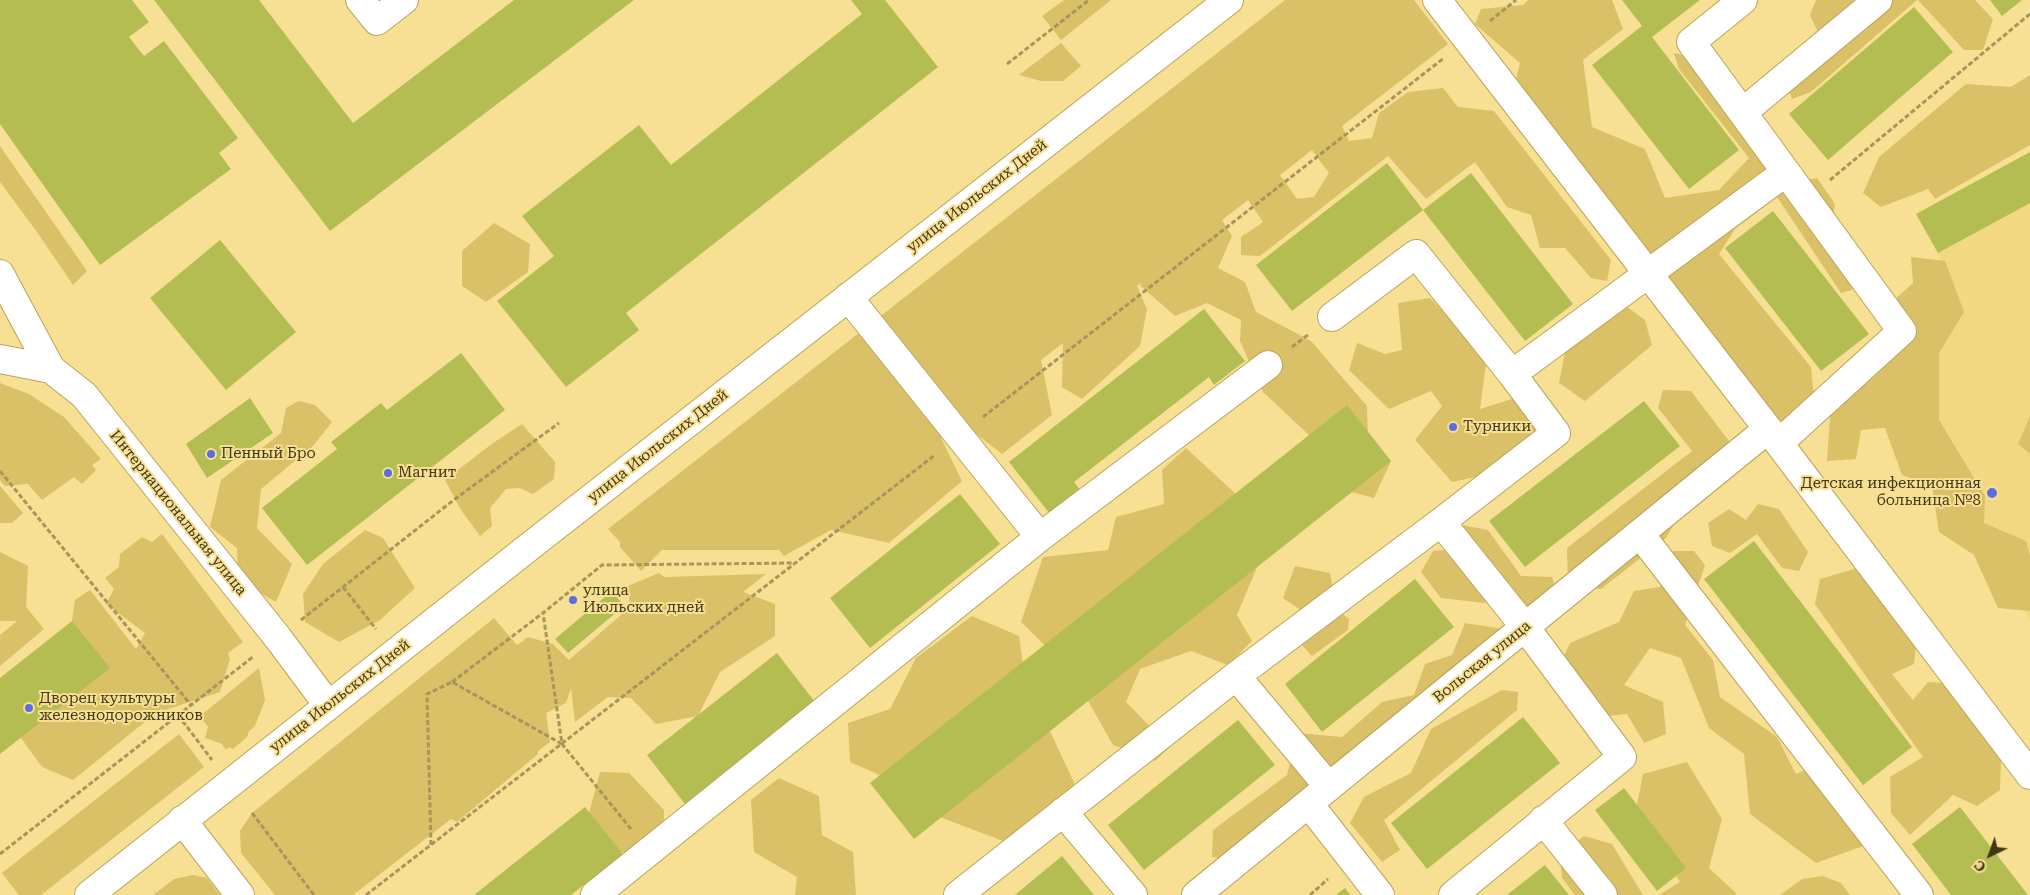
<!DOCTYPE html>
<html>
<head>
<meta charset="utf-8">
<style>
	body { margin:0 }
	#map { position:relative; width:2030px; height:895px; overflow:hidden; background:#f7e093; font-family:"Roboto Serif",serif }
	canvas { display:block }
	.north { position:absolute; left:1965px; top:830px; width:50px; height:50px; -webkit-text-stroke:4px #f7e093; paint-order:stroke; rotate:222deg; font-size:14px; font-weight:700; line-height:20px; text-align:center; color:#423818 }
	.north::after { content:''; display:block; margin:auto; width:18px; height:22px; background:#423818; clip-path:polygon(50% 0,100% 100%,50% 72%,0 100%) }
</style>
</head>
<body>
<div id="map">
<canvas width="2030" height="895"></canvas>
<div class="north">С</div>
</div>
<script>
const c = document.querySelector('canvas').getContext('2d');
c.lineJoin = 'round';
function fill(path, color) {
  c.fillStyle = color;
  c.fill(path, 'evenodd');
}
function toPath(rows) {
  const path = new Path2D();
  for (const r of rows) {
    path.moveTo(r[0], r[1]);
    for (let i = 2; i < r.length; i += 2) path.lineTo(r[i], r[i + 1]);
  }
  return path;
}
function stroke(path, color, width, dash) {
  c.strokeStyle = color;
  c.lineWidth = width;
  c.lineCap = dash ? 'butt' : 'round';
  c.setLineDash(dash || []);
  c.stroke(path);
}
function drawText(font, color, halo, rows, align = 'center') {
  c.font = font + ' "Roboto Serif",serif';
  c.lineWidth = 4;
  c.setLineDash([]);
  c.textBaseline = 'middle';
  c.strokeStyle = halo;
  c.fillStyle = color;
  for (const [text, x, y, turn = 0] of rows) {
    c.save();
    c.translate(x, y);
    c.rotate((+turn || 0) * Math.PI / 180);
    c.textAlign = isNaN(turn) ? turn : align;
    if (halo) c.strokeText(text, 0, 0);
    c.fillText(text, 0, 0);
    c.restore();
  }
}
const built = toPath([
	[2030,152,2030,620,1883,375,1957,308,1938,253,1916,214]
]);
const green = toPath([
	[1064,0,1111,0,1061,40,1042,16],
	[1285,0,1414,0,1448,44,1342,126,1349,141,1372,138,1379,113,1408,92,1443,88,1458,107,1494,111,1611,260,1607,281,1591,278,1565,248,1540,248,1531,215,1507,207,1475,162,1426,199,1388,156,1260,256,1241,255,1241,237,1263,222,1248,200,1222,220,1232,236,1218,268,1245,282,1256,312,1311,341,1367,406,1368,440,1391,461,1374,498,1347,491,1309,435,1263,392,1240,341,1241,320,1207,303,1175,316,1141,286,1140,283,1137,286,1147,309,1140,346,1082,399,1062,387,1063,343,1041,360,1052,415,1002,454,961,422,941,438,962,481,889,543,831,530,784,556,779,550,662,550,641,571,620,547,620,542,608,529],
	[1312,150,1329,173,1314,197,1297,199,1280,175],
	[1528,0,1612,0,1623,29,1583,60,1592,127,1645,149,1665,198,1719,190,1749,158,1679,69,1674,53,1699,59,1787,183,1817,178,1835,204,1828,248,1857,257,1852,290,1841,293,1777,197,1735,229,1719,254,1811,367,1814,398,1790,423,1743,410,1510,104,1520,63,1475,24,1481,9,1523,5],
	[1816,0,1917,0,1811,92,1792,99,1787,85,1826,50,1810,15],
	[1918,0,1975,0,1993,19,1983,50,1964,50],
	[1061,43,1081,66,1063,81,1041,81,1019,75],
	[2030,75,2030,145,1935,199,1928,189,1881,207,1863,193,1879,157,1966,84,2011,87],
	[0,146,87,271,73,285,37,232,0,182],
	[494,223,530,244,528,272,486,302,462,286,462,251],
	[1911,257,1945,261,1964,312,1939,353,1939,420,1985,496,1984,523,2026,541,2030,556,2030,611,1998,608,1974,555,1939,532,1932,486,1902,475,1885,428,1861,430,1856,459,1827,461,1832,389,1887,335,1881,312,1913,283],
	[1430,298,1487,356,1480,409,1515,398,1538,422,1524,467,1452,482,1415,440,1442,406,1431,391,1389,409,1349,370,1357,343,1385,354,1402,350,1398,303],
	[1627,307,1645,320,1652,345,1585,401,1559,383,1566,347],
	[0,383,29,394,64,417,101,459,92,465,96,470,82,484,74,477,42,500,28,484,5,486,0,480],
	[1663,390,1691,391,1732,445,1690,497,1666,538,1601,589,1568,584,1567,548,1692,451,1658,408],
	[299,401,315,405,332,422,313,446,261,489,257,528,292,564,276,602,238,580,237,548,210,527,221,480,281,433,286,408],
	[2030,416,2030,454,2018,444],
	[522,424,555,462,554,479,533,494,519,488,506,489,490,508,492,526,480,536,461,510,445,480,493,443],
	[1186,448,1237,495,1260,560,1237,615,1252,641,1228,665,1191,651,1140,669,1126,702,1170,747,1155,761,1113,745,1071,671,1021,622,1043,557,1108,550,1116,517,1164,504,1162,470],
	[0,486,23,513,12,523,0,523],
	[1758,504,1779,509,1808,552,1799,571,1782,568,1757,534,1730,553,1712,546,1708,523,1729,509,1746,520],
	[1462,525,1488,530,1521,576,1552,577,1561,607,1529,615,1502,591,1484,603,1441,598,1421,572,1433,551,1454,549],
	[365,530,383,538,415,588,380,620,339,642,305,622,303,594,323,564],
	[162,534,243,642,228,653,230,659,220,692,165,710,161,709,73,780,42,767,21,738,72,621,75,600,90,590,136,649,145,633,106,604,114,589,105,578,119,567,120,554,142,537,152,542],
	[1667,551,1694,551,1705,565,1685,625,1713,660,1720,697,1777,737,1796,774,1827,760,1869,844,1816,863,1750,814,1744,754,1709,728,1681,658,1650,648,1624,685,1663,702,1666,734,1644,743,1627,714,1583,719,1553,679,1570,643,1619,622,1634,591,1660,587],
	[0,552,28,566,26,607,44,629,0,666,0,635,17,621,0,621],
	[1295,566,1330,573,1336,609,1349,619,1348,630,1312,656,1301,644,1318,622,1283,598],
	[1857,568,1916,647,1914,664,1892,674,1913,700,1928,682,1945,683,2001,759,2000,790,1977,806,1953,795,1910,835,1891,813,1890,777,1923,757,1815,604,1820,579],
	[659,573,664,577,766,574,743,592,775,604,775,636,720,672,698,716,656,724,631,698,608,697,575,722,571,688,566,703,546,713,550,742,538,751,538,754,457,822,451,819,353,895,275,895,241,853,240,831,252,813,494,618,517,645,528,637,553,644,569,660,630,607,628,586],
	[972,616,1019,636,1025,678,1085,806,1027,850,913,807,900,784,850,762,848,723,890,709,916,658],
	[1465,623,1503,629,1503,663,1483,669,1473,687,1246,862,1212,857,1213,830,1287,775,1297,733,1342,737,1382,702,1414,695,1425,664,1452,655],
	[259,668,265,700,255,726,249,731,247,737,233,749,229,747,226,750,222,744,205,738,208,727,200,716],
	[1502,690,1518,692,1517,710,1384,820,1400,850,1382,862,1350,823,1364,797,1411,773,1431,729],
	[179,734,204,767,41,895,19,895,2,873],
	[1687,762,1722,819,1709,868,1736,893,1735,895,1659,895,1680,882,1635,815,1643,774],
	[600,772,629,773,664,810,663,853,621,852,589,813],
	[779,778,819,796,822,835,853,852,856,895,795,895,797,877,754,852,751,800],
	[1584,836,1612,844,1643,895,1575,895,1562,878,1560,854],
	[193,875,207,878,220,895,153,895,174,879],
	[1823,876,1841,883,1850,895,1780,895,1802,879]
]);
const building = toPath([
	[0,0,132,0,149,22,129,37,144,56,164,41,238,138,219,153,231,169,100,265,0,124],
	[154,0,259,0,353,123,514,0,634,0,330,231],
	[851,0,885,0,938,67,626,313,639,330,566,387,497,301,554,256,522,216,639,125,671,165,862,14],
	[1622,0,1700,0,1652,37,1739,150,1689,189,1592,65,1642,26],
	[1990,0,2022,0,2002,16],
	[1914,7,1953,52,1828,160,1789,114],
	[2030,152,2030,203,1938,253,1916,214],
	[1387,163,1423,210,1471,173,1573,304,1525,341,1423,210,1292,311,1256,265],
	[1773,211,1869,334,1821,371,1725,248],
	[220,240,296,332,226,390,150,298],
	[1204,309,1245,361,1214,385,1209,377,1074,482,1080,490,1050,514,1009,462],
	[461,353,505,410,307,565,262,508,337,449,331,442,381,403,387,410],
	[250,398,273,433,207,478,186,444],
	[1644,401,1680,446,1525,567,1489,521],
	[1347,405,1391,461,914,839,870,783],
	[960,494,1000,544,870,648,830,598],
	[1754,541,1912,747,1863,785,1704,579],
	[1415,579,1454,627,1322,732,1285,684],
	[612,591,624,606,568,653,555,639],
	[72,621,110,668,0,754,0,678],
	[777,653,815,702,685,804,647,755],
	[1523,717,1560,763,1427,869,1391,823],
	[1238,720,1275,765,1144,870,1108,825],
	[1624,788,1686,868,1657,891,1595,810],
	[585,807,623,854,571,895,474,895],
	[1960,807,2028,895,1951,895,1912,844],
	[1062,856,1094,895,1015,895,1039,875],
	[1545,865,1569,895,1507,895],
	[1345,888,1350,895,1336,895]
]);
const path = toPath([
	[1490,21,1516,0],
	[1007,64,1089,0],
	[1830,180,2030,14],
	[1292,347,1309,334],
	[983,417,1444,58],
	[0,471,191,705],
	[343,587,376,629],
	[301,620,455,499,559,423],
	[452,682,543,613],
	[178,715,212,760],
	[252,813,314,895],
	[631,829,562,744,543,613,602,565,796,563],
	[431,845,427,694,452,682,562,744],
	[0,854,254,656],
	[366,895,935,455],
	[1310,895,1328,879]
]);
const minor = toPath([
	[360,0,377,21,404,0],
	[1437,0,1768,429,2030,775],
	[1743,0,1691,42,1902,331,1779,443],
	[1743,112,1878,0],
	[0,274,51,369],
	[848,297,1040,537,1268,365],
	[1332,317,1416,254,1512,374,1786,172],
	[0,359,51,369,84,395,278,638,328,705],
	[1640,534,1919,895],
	[1329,787,1236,676,1441,522],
	[1309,804,1380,895],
	[1063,812,1133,895],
	[182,820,240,895],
	[1543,820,1603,895],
	[89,895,534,543,1229,0],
	[595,895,1040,537],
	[958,895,1236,676],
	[1196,895,1768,429],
	[1453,895,1622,757,1525,627,1441,522,1556,433,1512,374]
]);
const markers = [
	[1453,427,5,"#5c6de4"],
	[211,454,5,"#5c6de4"],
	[388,473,5,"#5c6de4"],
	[1992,493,6,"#5c6de4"],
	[573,600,5,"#5c6de4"],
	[29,708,5,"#5c6de4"]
];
const streetNames = [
	["улица Июльских Дней",977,196,-38],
	["улица Июльских Дней",658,446,-38],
	["Интернациональная улица",178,513,51],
	["Вольская улица",1482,662,-39],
	["улица Июльских Дней",340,696,-38]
];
const poiNames = [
	["Турники",1463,427],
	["Пенный Бро",221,454],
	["Магнит",398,473],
	["Детская инфекционная",1981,484,"right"],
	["больница №8",1981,501,"right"],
	["улица",583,591],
	["Июльских дней",583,608],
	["Дворец культуры",39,699],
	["железнодорожников",39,716]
];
fill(built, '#f2d882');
fill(green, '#dac067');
fill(building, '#b4bd51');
stroke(minor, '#baa458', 30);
stroke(path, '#a7955c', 3, [5, 2.5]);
stroke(minor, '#fff', 28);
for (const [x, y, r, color] of markers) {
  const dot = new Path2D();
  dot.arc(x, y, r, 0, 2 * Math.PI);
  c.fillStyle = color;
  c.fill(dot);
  stroke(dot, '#f7e093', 2);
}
drawText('15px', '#423818', '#f7e093', streetNames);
drawText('15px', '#423818', '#f7e093', poiNames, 'left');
</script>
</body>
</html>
